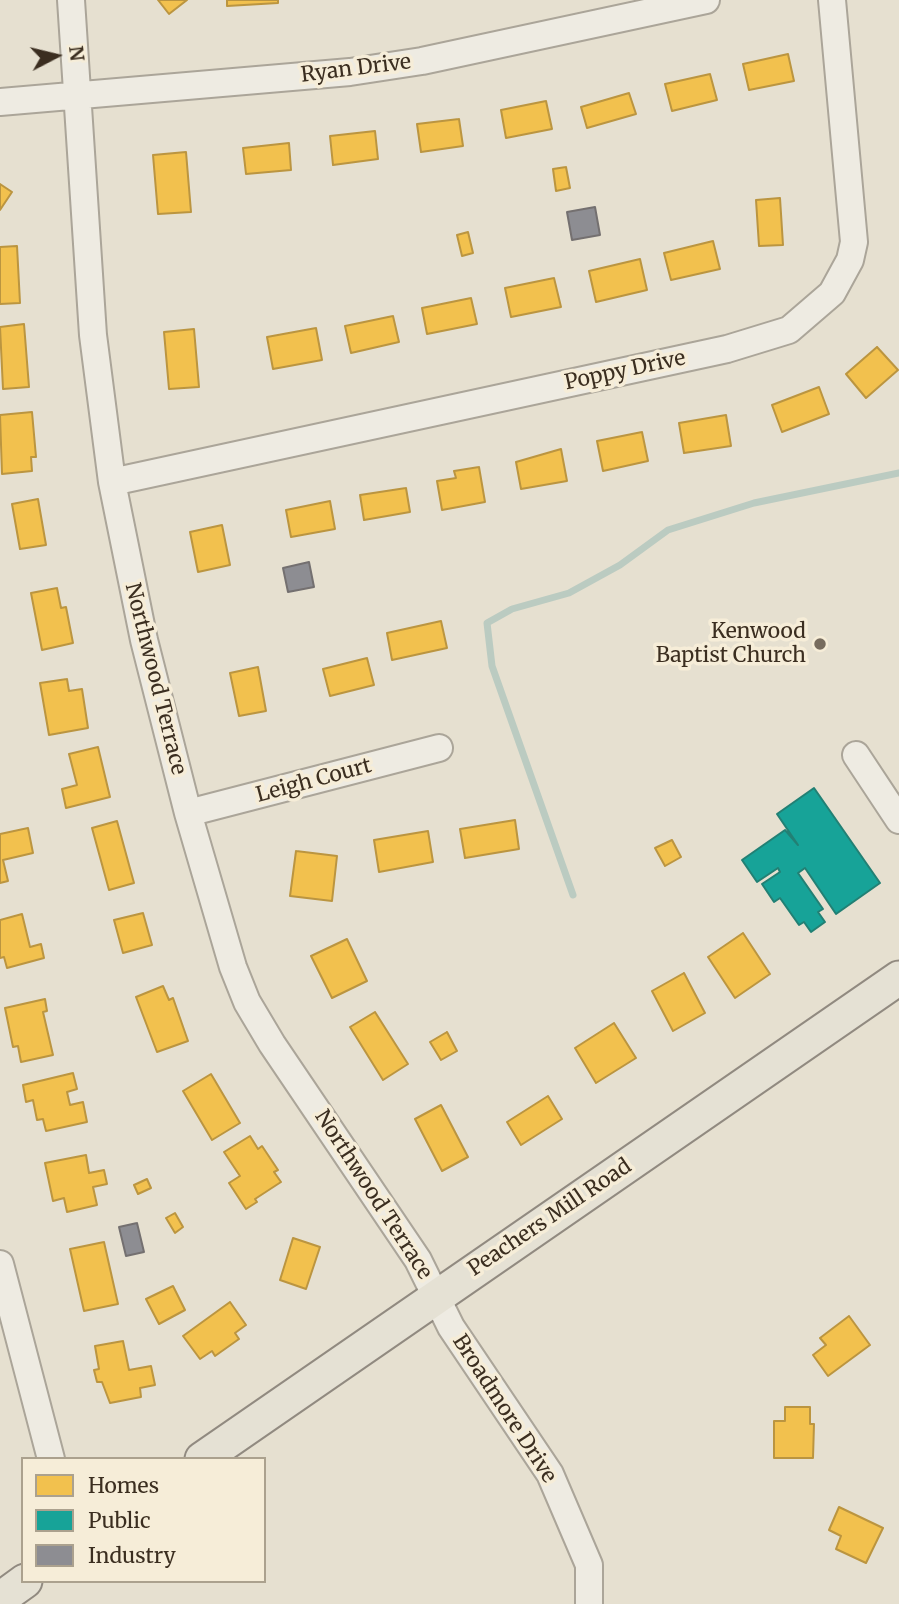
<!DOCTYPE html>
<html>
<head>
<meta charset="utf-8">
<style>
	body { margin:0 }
	#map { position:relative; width:899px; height:1604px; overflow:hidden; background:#e6e0d0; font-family:Merriweather,serif }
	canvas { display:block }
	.legend { position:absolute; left:21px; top:1457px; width:245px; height:126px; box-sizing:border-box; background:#f6edd8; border:2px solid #aba18e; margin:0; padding:9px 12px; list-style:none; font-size:21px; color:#3b2e20 }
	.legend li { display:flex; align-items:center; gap:14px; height:35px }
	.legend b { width:35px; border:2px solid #aba18e }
	.north { position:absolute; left:21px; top:21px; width:70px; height:70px; -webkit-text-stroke:5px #f6edd8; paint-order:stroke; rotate:83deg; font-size:19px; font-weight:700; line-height:28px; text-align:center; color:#3b2e20 }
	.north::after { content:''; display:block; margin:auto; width:24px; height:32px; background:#3b2e20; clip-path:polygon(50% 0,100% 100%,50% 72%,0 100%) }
</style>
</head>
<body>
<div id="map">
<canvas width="899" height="1604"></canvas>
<ul class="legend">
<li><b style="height:19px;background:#f2c14e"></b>Homes</li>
<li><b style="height:19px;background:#17a398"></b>Public</li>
<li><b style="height:19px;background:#8d8d92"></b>Industry</li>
</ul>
<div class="north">N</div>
</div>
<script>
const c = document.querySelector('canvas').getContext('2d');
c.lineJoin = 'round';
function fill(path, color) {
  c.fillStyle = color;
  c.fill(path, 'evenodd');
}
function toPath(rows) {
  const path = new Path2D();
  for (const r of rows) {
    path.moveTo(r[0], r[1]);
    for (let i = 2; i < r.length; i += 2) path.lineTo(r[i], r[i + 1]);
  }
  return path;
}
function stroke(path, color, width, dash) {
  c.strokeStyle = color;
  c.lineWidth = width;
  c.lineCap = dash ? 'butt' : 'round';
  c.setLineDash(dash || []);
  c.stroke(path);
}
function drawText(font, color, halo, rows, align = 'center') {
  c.font = font + ' Merriweather,serif';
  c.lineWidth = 7;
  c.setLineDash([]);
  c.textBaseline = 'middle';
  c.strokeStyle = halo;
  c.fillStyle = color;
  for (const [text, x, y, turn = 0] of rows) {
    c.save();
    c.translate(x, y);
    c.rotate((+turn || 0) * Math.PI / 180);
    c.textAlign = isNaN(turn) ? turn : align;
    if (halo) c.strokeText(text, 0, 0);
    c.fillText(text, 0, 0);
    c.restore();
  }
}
const homes = toPath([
	[158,0,187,0,169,14,158,0],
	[227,0,278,0,278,3,227,6,227,0],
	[788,54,794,81,749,90,743,64,788,54],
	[710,74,717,100,672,111,665,84,710,74],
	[629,93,636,114,587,128,581,107,629,93],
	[546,101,552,129,506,138,501,110,546,101],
	[459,119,463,146,421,152,417,124,459,119],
	[375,131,378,159,333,165,330,136,375,131],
	[289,143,291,170,246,174,243,148,289,143],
	[186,152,191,212,158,214,153,155,186,152],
	[566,167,570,188,556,191,553,169,566,167],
	[0,184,12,192,0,210,0,184],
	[780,198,783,245,759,246,756,200,780,198],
	[468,232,473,253,462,256,457,235,468,232],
	[713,241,720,269,671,280,664,253,713,241],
	[17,246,20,303,0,304,0,247,17,246],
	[640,259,647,290,596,302,589,271,640,259],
	[554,278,561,307,511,317,505,288,554,278],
	[471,298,477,324,427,334,422,308,471,298],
	[393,316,399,342,351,353,345,326,393,316],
	[24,324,29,387,3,389,0,327,24,324],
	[316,328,322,360,273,369,267,337,316,328],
	[194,329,199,387,169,389,164,332,194,329],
	[877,347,898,370,866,398,846,374,877,347],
	[819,387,829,414,782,432,772,405,819,387],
	[32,412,36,457,31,457,32,471,2,474,0,415,32,412],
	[726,415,731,446,684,453,679,423,726,415],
	[642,432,648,461,603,471,597,441,642,432],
	[561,449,567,481,521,489,516,462,561,449],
	[479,467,485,502,442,510,437,481,456,478,454,471,479,467],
	[406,488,410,512,364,520,360,495,406,488],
	[38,499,46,545,20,549,12,504,38,499],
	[330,501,335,529,291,537,286,510,330,501],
	[222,525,230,565,198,572,190,532,222,525],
	[57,588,61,608,66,607,73,643,42,650,31,593,57,588],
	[441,621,447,648,392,660,387,633,441,621],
	[367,658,374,685,330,696,323,669,367,658],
	[258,667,266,711,239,716,230,673,258,667],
	[67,679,69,691,82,689,88,728,49,735,40,683,67,679],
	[98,747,110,797,66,808,62,789,77,785,69,754,98,747],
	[515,820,519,849,465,858,460,829,515,820],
	[117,821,134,883,109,890,92,828,117,821],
	[28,828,33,853,3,860,8,881,0,883,0,834,28,828],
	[428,831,433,862,379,872,374,840,428,831],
	[672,840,681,857,665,866,655,848,672,840],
	[296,851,337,856,332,901,290,896,296,851],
	[143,913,152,945,123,953,114,920,143,913],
	[22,914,30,947,41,944,44,958,7,968,4,957,0,958,0,920,22,914],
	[743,933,770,974,735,998,708,957,743,933],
	[347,939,367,981,332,998,311,956,347,939],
	[684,973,705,1013,673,1031,652,991,684,973],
	[163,986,169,1000,173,998,188,1041,157,1052,136,997,163,986],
	[45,999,47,1011,43,1012,53,1055,21,1062,18,1046,13,1047,5,1008,45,999],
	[375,1012,408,1064,383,1080,350,1027,375,1012],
	[614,1023,636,1058,596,1083,575,1048,614,1023],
	[447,1032,457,1051,441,1060,430,1042,447,1032],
	[73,1073,77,1089,67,1092,70,1105,83,1102,87,1122,46,1131,43,1119,37,1120,33,1100,26,1102,23,1085,73,1073],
	[211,1074,240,1123,212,1140,183,1091,211,1074],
	[548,1096,562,1119,521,1145,507,1122,548,1096],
	[441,1105,468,1157,442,1171,415,1119,441,1105],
	[250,1136,258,1149,262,1146,278,1170,274,1172,281,1182,255,1199,257,1202,246,1209,229,1183,240,1176,224,1152,250,1136],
	[86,1155,89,1173,104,1170,107,1184,93,1187,97,1205,67,1212,64,1198,53,1201,45,1163,86,1155],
	[147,1179,151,1188,138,1194,134,1185,147,1179],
	[175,1213,183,1227,175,1233,166,1218,175,1213],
	[293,1238,320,1247,306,1289,280,1280,293,1238],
	[104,1242,118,1304,84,1311,70,1249,104,1242],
	[173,1286,185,1310,159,1324,146,1299,173,1286],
	[230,1302,246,1325,235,1333,239,1339,215,1356,212,1351,200,1359,183,1336,230,1302],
	[849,1316,870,1345,828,1376,813,1355,826,1345,820,1338,849,1316],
	[123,1341,129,1370,151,1366,155,1385,140,1388,141,1397,110,1403,102,1382,97,1382,94,1370,99,1369,95,1346,123,1341],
	[785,1407,810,1407,810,1424,814,1424,813,1458,774,1458,774,1421,785,1421,785,1407],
	[839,1507,883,1528,866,1563,836,1549,841,1536,829,1530,839,1507]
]);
const public = toPath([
	[814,788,880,883,836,914,805,868,798,873,823,909,818,912,825,922,811,932,804,922,799,925,780,898,774,902,762,884,780,872,778,868,757,882,742,860,785,830,798,845,777,814,814,788]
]);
const industry = toPath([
	[595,207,600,235,572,240,567,212,595,207],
	[309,562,314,587,288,592,283,568,309,562],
	[137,1223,144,1252,126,1256,119,1227,137,1223]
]);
const stream = toPath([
	[573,895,492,666,487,623,512,609,569,593,620,565,668,530,754,503,899,473]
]);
const minor = toPath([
	[71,0,93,335,112,482,144,640,188,813,233,967,247,1002,272,1044,418,1260,451,1327,550,1474,589,1565,589,1604],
	[0,102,350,72,422,61,706,0],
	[112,482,727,349,789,330,832,293,850,260,854,242,832,0],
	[856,755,899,820],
	[188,813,439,748],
	[0,1264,51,1459]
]);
const major = toPath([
	[202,1459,899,978],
	[0,1599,25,1581]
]);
const markers = [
	[820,644,7,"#776c5e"]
];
const streetNames = [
	["Ryan Drive",356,69,-7],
	["Poppy Drive",625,371,-12],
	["Northwood Terrace",155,679,76],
	["Leigh Court",314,781,-15],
	["Northwood Terrace",373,1195,57],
	["Peachers Mill Road",550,1218,-34],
	["Broadmore Drive",504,1409,57]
];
const poiNames = [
	["Kenwood",806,632],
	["Baptist Church",806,656]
];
fill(homes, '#f2c14e');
stroke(homes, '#bb9540', 2);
fill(public, '#17a398');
stroke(public, '#228074', 2);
fill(industry, '#8d8d92');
stroke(industry, '#747070', 2);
stroke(stream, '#bbcbc1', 7);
stroke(minor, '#aba599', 30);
stroke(major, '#918a80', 37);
stroke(minor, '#eeebe2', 26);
stroke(major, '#e5e1d4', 33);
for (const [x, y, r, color] of markers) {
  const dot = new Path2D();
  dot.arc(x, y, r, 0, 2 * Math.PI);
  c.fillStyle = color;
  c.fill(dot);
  stroke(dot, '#f6edd8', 2.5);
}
drawText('21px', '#3b2e20', '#f6edd8', streetNames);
drawText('21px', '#3b2e20', '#f6edd8', poiNames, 'right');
</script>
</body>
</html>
